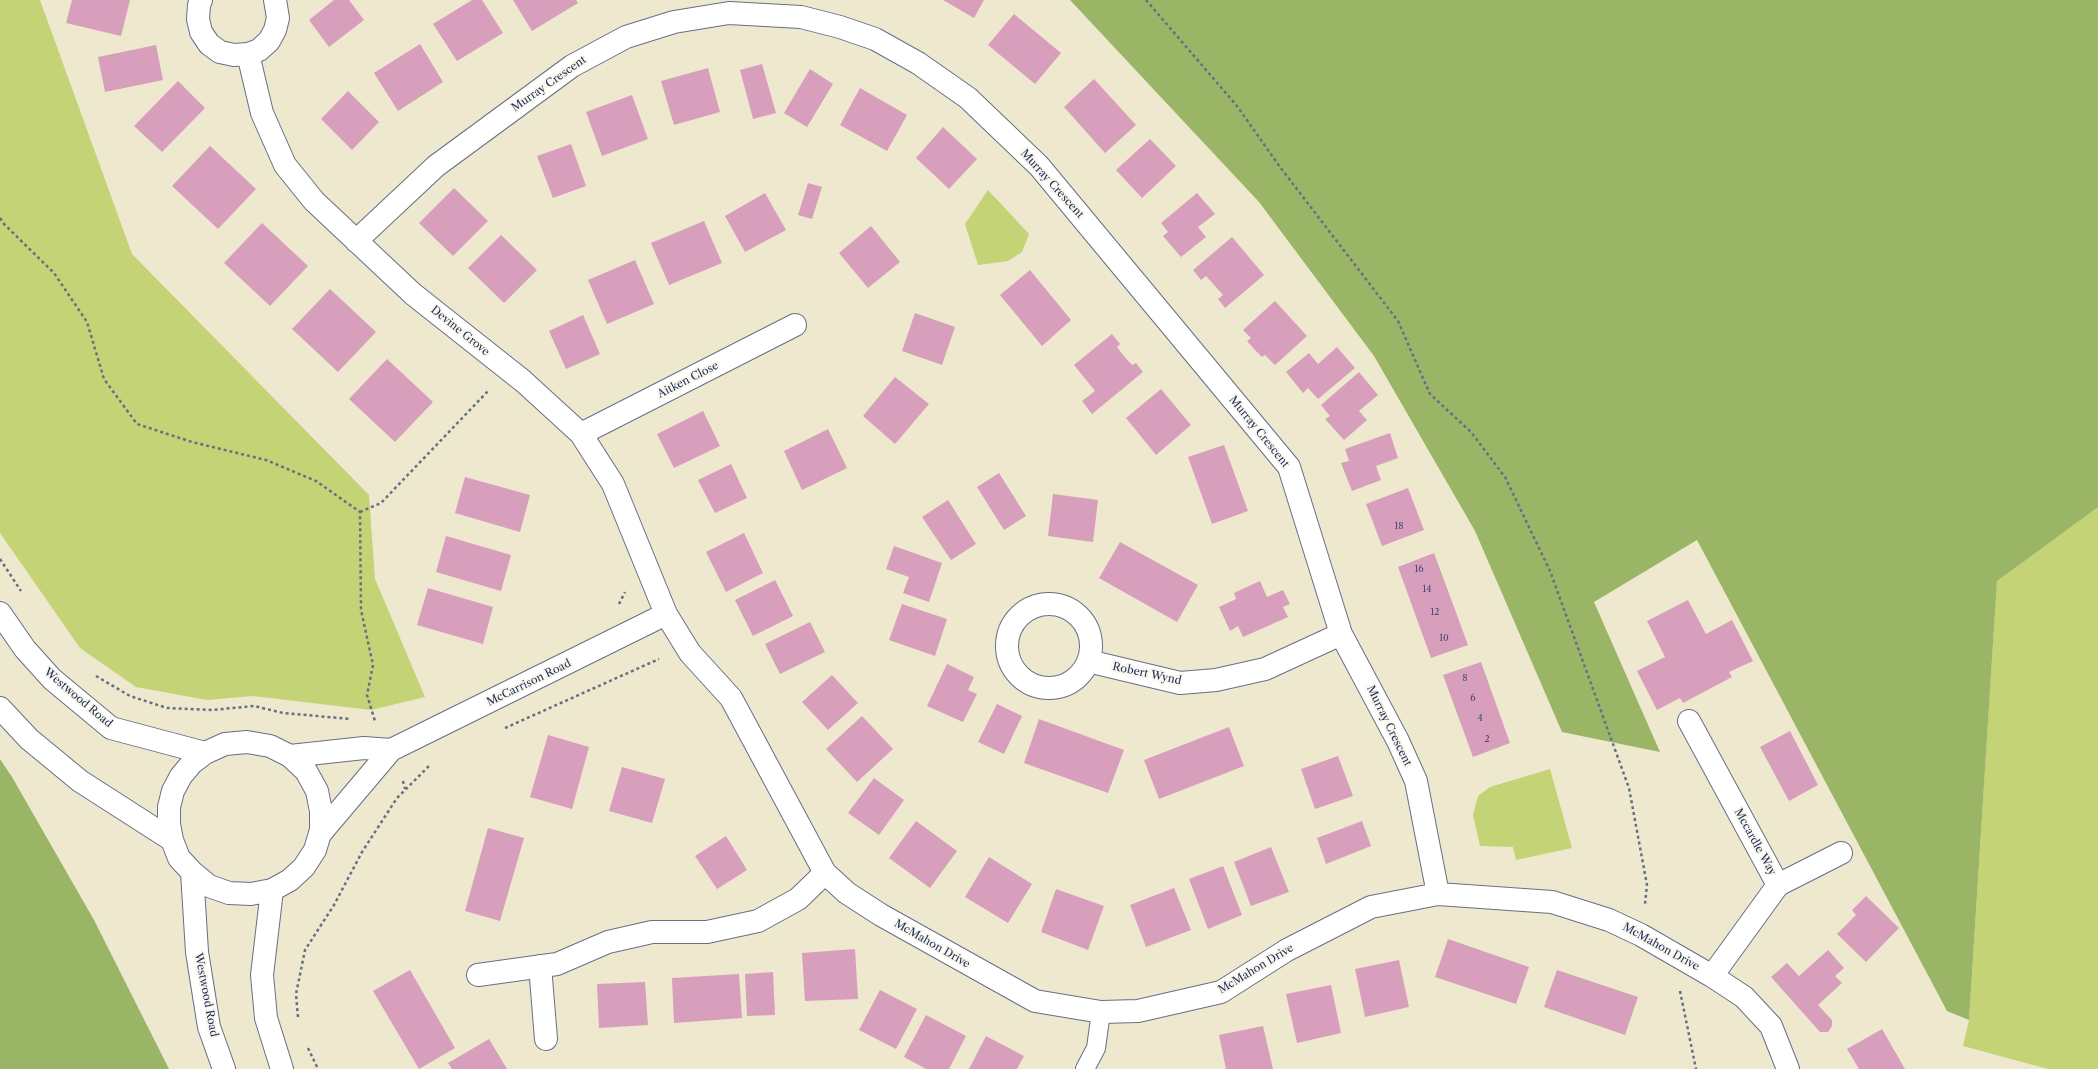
<!DOCTYPE html>
<html>
<head>
<meta charset="utf-8">
<style>
	body { margin:0 }
	canvas { display:block; background:#eee8ce }
</style>
</head>
<body>
<canvas width="2098" height="1069"></canvas>
<script>
const c = document.querySelector('canvas').getContext('2d');
c.lineJoin = 'round';
function fill(path, color) {
  c.fillStyle = color;
  c.fill(path, 'evenodd');
}
function toPath(rows) {
  const path = new Path2D();
  for (const r of rows) {
    if (r.length === 3) {
      path.moveTo(r[0] + r[2], r[1]);
      path.arc(r[0], r[1], r[2], 0, 2 * Math.PI);
      continue;
    }
    path.moveTo(r[0], r[1]);
    for (let i = 2; i < r.length; i += 2) path.lineTo(r[i], r[i + 1]);
  }
  return path;
}
function stroke(path, color, width, dash) {
  c.strokeStyle = color;
  c.lineWidth = width;
  c.lineCap = dash ? 'butt' : 'round';
  c.setLineDash(dash || []);
  c.stroke(path);
}
function drawText(font, color, halo, rows, align = 'center') {
  c.font = font + ' "Libre Caslon Text",serif';
  c.lineWidth = 4;
  c.setLineDash([]);
  c.textBaseline = 'middle';
  c.strokeStyle = halo;
  c.fillStyle = color;
  for (const [text, x, y, turn = 0] of rows) {
    c.save();
    c.translate(x, y);
    c.rotate((+turn || 0) * Math.PI / 180);
    c.textAlign = isNaN(turn) ? turn : align;
    if (halo) c.strokeText(text, 0, 0);
    c.fillText(text, 0, 0);
    c.restore();
  }
}
const green = toPath([
	[0,0,40,0,132,254,369,495,375,579,425,697,371,710,253,696,207,700,136,687,80,648,0,533],
	[988,190,1029,234,1022,252,1008,261,978,265,965,224],
	[2098,507,2098,1069,2048,1069,1963,1046,1969,1020,1997,580],
	[1550,769,1572,848,1516,860,1513,847,1480,846,1473,815,1478,796,1490,787]
]);
const forest = toPath([
	[1070,0,2098,0,2098,507,1997,581,1969,1020,1947,1011,1697,540,1594,602,1660,752,1562,732,1475,531,1374,356,1259,202],
	[0,759,12,777,94,920,169,1069,0,1069]
]);
const building = toPath([
	[72,0,130,0,121,36,66,23],
	[334,0,349,0,364,20,329,47,309,20],
	[472,0,482,0,503,33,457,61,433,24],
	[513,0,576,0,578,3,532,31],
	[943,0,984,0,974,18],
	[1014,14,1061,53,1035,84,988,45],
	[420,44,443,82,398,111,374,73],
	[156,45,163,80,105,92,98,57],
	[762,64,776,113,753,119,740,70],
	[708,68,720,112,674,125,661,81],
	[810,69,833,84,807,127,784,113],
	[1094,79,1136,125,1105,153,1064,107],
	[178,81,205,108,162,152,134,126],
	[860,88,907,115,887,151,840,125],
	[348,91,379,122,352,150,321,119],
	[632,95,648,139,602,156,586,112],
	[943,127,977,159,949,189,916,158],
	[1150,139,1176,166,1142,198,1116,170],
	[571,144,586,186,553,198,537,156],
	[210,146,256,189,218,229,172,186],
	[808,183,822,187,812,219,798,215],
	[454,188,488,221,453,256,419,223],
	[765,193,786,230,745,252,725,216],
	[1197,193,1215,214,1198,227,1206,237,1181,257,1163,236,1168,232,1161,223],
	[704,221,722,263,669,285,651,243],
	[262,223,308,266,270,306,224,263],
	[871,226,900,262,868,288,839,253],
	[501,235,537,270,504,303,468,268],
	[1232,237,1264,275,1225,308,1218,299,1223,295,1206,276,1201,280,1193,270],
	[635,260,654,304,607,324,588,280],
	[1030,270,1071,320,1042,346,1000,295],
	[330,289,376,332,338,372,292,329],
	[1275,301,1307,336,1275,365,1265,355,1262,357,1255,350,1247,341,1251,338,1243,330],
	[915,313,955,327,942,365,902,351],
	[583,315,600,354,566,369,549,331],
	[1112,334,1120,344,1117,347,1123,355,1132,365,1136,363,1143,372,1092,414,1082,401,1095,391,1074,365],
	[1337,347,1355,368,1318,399,1308,388,1303,393,1286,372,1309,353,1318,364],
	[387,359,433,402,395,442,349,399],
	[1359,372,1378,395,1359,411,1367,420,1344,440,1325,419,1330,416,1321,405],
	[895,377,929,404,895,444,863,416],
	[1161,389,1191,425,1156,455,1126,418],
	[703,411,720,446,674,468,657,434],
	[828,429,847,468,802,490,784,451],
	[1390,433,1398,458,1376,466,1381,480,1352,491,1341,463,1349,461,1345,449],
	[1224,445,1248,511,1212,524,1188,457],
	[731,464,747,498,715,513,698,480],
	[999,473,1026,516,1004,530,977,487],
	[465,477,530,495,520,532,455,513],
	[1408,488,1424,530,1382,546,1366,504],
	[1053,494,1098,500,1093,542,1048,536],
	[948,500,976,544,951,560,922,517],
	[744,533,763,573,726,592,706,552],
	[446,536,511,555,501,591,436,572],
	[1120,542,1198,585,1177,622,1099,578],
	[894,546,942,563,929,602,903,593,909,577,886,569],
	[1434,553,1468,645,1431,658,1398,567],
	[775,580,793,616,753,636,735,600],
	[1260,581,1267,597,1283,590,1290,604,1283,607,1288,617,1243,637,1238,626,1230,631,1219,607,1236,599,1234,593],
	[428,588,493,607,483,644,417,625],
	[1688,600,1706,634,1732,620,1753,661,1729,672,1732,677,1683,703,1680,698,1657,710,1637,671,1665,657,1647,621],
	[902,604,947,619,935,656,889,640],
	[810,622,825,652,780,674,765,644],
	[1481,662,1510,743,1473,757,1443,675],
	[947,664,974,677,968,690,977,694,963,722,927,706],
	[832,675,858,703,828,730,802,702],
	[997,704,1022,716,1004,754,978,742],
	[862,716,893,749,857,782,826,749],
	[1039,719,1124,750,1108,793,1024,763],
	[1229,727,1244,766,1159,799,1144,760],
	[1790,731,1818,785,1789,801,1760,747],
	[548,735,589,747,572,809,530,797],
	[1338,756,1353,796,1315,809,1301,769],
	[622,767,665,779,652,823,609,811],
	[874,778,904,800,879,835,848,813],
	[916,821,957,851,930,888,889,858],
	[1362,821,1371,846,1326,864,1317,838],
	[488,828,524,838,500,921,465,911],
	[726,836,747,870,717,889,695,856],
	[1271,847,1289,892,1251,906,1234,862],
	[989,857,1032,884,1008,923,965,897],
	[1223,866,1242,915,1208,929,1189,879],
	[1174,888,1191,930,1146,947,1130,905],
	[1056,889,1104,906,1088,950,1041,932],
	[1866,896,1899,928,1866,962,1837,934,1856,915,1852,910],
	[1448,939,1529,967,1516,1004,1435,977],
	[855,949,858,999,805,1001,802,953],
	[1828,950,1844,968,1835,976,1842,983,1818,1005,1832,1020,1832,1026,1828,1032,1820,1032,1771,977,1787,963,1799,976],
	[1399,960,1409,1007,1365,1017,1355,969],
	[410,970,455,1048,419,1069,373,991],
	[1557,970,1638,997,1625,1035,1544,1007],
	[773,972,775,1015,747,1016,745,974],
	[739,974,742,1018,674,1023,672,978],
	[645,982,648,1025,599,1028,597,984],
	[1331,985,1341,1033,1297,1043,1286,994],
	[880,990,917,1009,896,1049,859,1030],
	[926,1015,966,1036,949,1069,926,1069,904,1057],
	[1263,1026,1273,1069,1226,1069,1219,1035],
	[1882,1029,1905,1069,1859,1069,1847,1049],
	[986,1036,1024,1056,1017,1069,969,1069],
	[489,1039,507,1069,452,1069,448,1063]
]);
const path = toPath([
	[1146,0,1237,106,1280,167,1398,321,1430,394,1471,432,1505,477,1550,571,1629,788,1647,885,1645,904],
	[0,218,4,224,54,273,87,322,104,379,137,424,192,442,266,460,316,481,360,512,361,610,373,665,367,695,375,721],
	[360,512,381,503,489,390],
	[0,559,21,591],
	[619,604,625,592],
	[96,676,130,696,167,708,212,710,254,706,283,713,351,719],
	[505,728,659,659],
	[403,781,405,789],
	[1680,991,1696,1069],
	[298,1017,296,994,305,950,334,905,362,852,397,798,431,764],
	[308,1048,318,1069]
]);
const service = toPath([
	[1085,1069,1096,1048,1101,1012]
]);
const minor = toPath([
	[201,0,199,5,198,19,201,32,209,44,220,52,234,55,248,54,259,50,269,41,275,30,278,18,275,0],
	[248,54,262,113,285,165,314,201,413,294,523,381,581,434,613,484,666,614,690,653,731,698,825,873,847,893,881,915,1035,1001,1101,1012,1138,1011,1221,992,1287,950,1371,907,1438,894,1552,902,1609,920,1641,935,1712,976,1744,997,1771,1026,1788,1069],
	[356,241,436,166,572,66,626,37,674,22,729,13,801,17,840,27,875,39,918,63,968,98,1039,166,1289,467,1341,634,1398,741,1416,781,1438,894],
	[581,434,795,325],
	[1049,646,42],
	[1088,661,1180,683,1216,680,1265,669,1341,634],
	[1689,721,1778,885,1712,976],
	[290,756,364,748,391,750],
	[320,834,391,750,666,614],
	[1778,885,1841,853],
	[540,966,546,1039],
	[478,975,557,964,608,942,652,932,707,932,758,921,798,899,825,873]
]);
const primary = toPath([
	[0,613,25,649,52,679,111,728,205,753],
	[0,708,29,739,80,781,172,840,179,858,192,872,209,886,229,893,251,894,272,890,290,880,304,867,315,850,321,830,321,811,317,791,306,771,290,756,270,746,247,742,225,744,205,753,192,763,181,776,173,791,169,807,169,824,172,840],
	[192,872,197,952,209,1027,224,1069],
	[272,890,262,975,266,1018,282,1069]
]);
const numberNames = [
	["18",1399,526],
	["16",1419,569],
	["14",1427,589],
	["12",1435,612],
	["10",1444,638],
	["8",1465,678],
	["6",1473,698],
	["4",1480,718],
	["2",1487,739]
];
const streetNames = [
	["Murray Crescent",549,84,-35],
	["Murray Crescent",1052,184,48],
	["Devine Grove",460,331,39],
	["Aitken Close",688,380,-27],
	["Murray Crescent",1259,432,51],
	["Robert Wynd",1147,674,12],
	["McCarrison Road",529,683,-26],
	["Westwood Road",78,698,40],
	["Murray Crescent",1389,726,64],
	["Mccardle Way",1755,842,61],
	["McMahon Drive",932,944,30],
	["McMahon Drive",1661,947,29],
	["McMahon Drive",1256,969,-31],
	["Westwood Road",206,995,79]
];
fill(green, '#c4d375');
fill(forest, '#9bb566');
fill(building, '#d89fbd');
stroke(service, '#657085', 20);
stroke(minor, '#657085', 24);
stroke(primary, '#657085', 24);
stroke(path, '#657085', 2.5, [3, 3]);
stroke(service, '#fff', 18);
stroke(minor, '#fff', 22);
stroke(primary, '#fff', 22);
drawText('9px', '#4a4b76', null, numberNames);
drawText('11px', '#1b2f5e', '#fbf7ec', streetNames);
</script>
</body>
</html>
